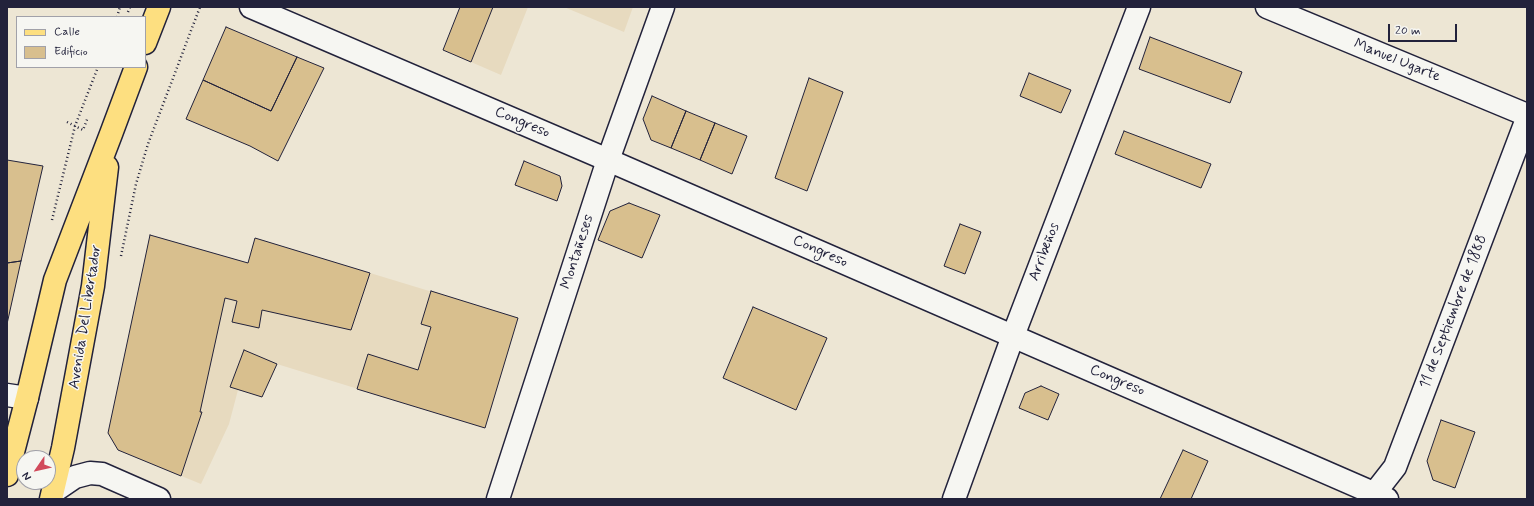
<!DOCTYPE html>
<html>
<head>
<meta charset="utf-8">
<style>
	body { margin:0 }
	#map { position:relative; width:1534px; height:506px; overflow:hidden; background:#ede6d4; font-family:Mynerve,sans-serif }
	canvas { display:block }
	.frame { position:absolute; inset:0; border:8px solid #22223b; pointer-events:none }
	.legend { position:absolute; left:16px; top:16px; width:130px; height:52px; box-sizing:border-box; background:#f6f6f2; border:1px solid #a1a1a9; margin:0; padding:5px 7px; list-style:none; font-size:12px; color:#22223b }
	.legend li { display:flex; align-items:center; gap:8px; height:20px }
	.legend b { width:20px; border:1px solid #a1a1a9 }
	.north { position:absolute; left:16px; top:450px; width:40px; height:40px; box-sizing:border-box; background:#f6f6f2; border:1px solid #a1a1a9; border-radius:50%; rotate:236deg; font-size:11px; font-weight:700; line-height:16px; text-align:center; color:#22223b }
	.north::after { content:''; display:block; margin:auto; width:14px; height:18px; background:#d1495b; clip-path:polygon(50% 0,100% 100%,50% 72%,0 100%) }
	.scale { position:absolute; left:1388px; top:24px; width:69px; height:18px; box-sizing:border-box; border:2px solid #22223b; border-top:0; padding-left:5px; font-size:12px; line-height:14px; white-space:nowrap; color:#22223b; -webkit-text-stroke:3px #f6f6f2; paint-order:stroke }
</style>
</head>
<body>
<div id="map">
<canvas width="1534" height="506"></canvas>
<div class="frame"></div>
<ul class="legend">
<li><b style="height:5px;background:#fddf80"></b>Calle</li>
<li><b style="height:11px;background:#d8bf8e"></b>Edificio</li>
</ul>
<div class="north">N</div>
<div class="scale">20 m</div>
</div>
<script>
const c = document.querySelector('canvas').getContext('2d');
c.lineJoin = 'round';
function fill(path, color) {
  c.fillStyle = color;
  c.fill(path, 'evenodd');
}
function toPath(rows) {
  const path = new Path2D();
  for (const r of rows) {
    path.moveTo(r[0], r[1]);
    for (let i = 2; i < r.length; i += 2) path.lineTo(r[i], r[i + 1]);
  }
  return path;
}
function stroke(path, color, width, dash) {
  c.strokeStyle = color;
  c.lineWidth = width;
  c.lineCap = dash ? 'butt' : 'round';
  c.setLineDash(dash || []);
  c.stroke(path);
}
function drawText(font, color, halo, rows, align = 'center') {
  c.font = font + ' Mynerve,sans-serif';
  c.lineWidth = 3;
  c.setLineDash([]);
  c.textBaseline = 'middle';
  c.strokeStyle = halo;
  c.fillStyle = color;
  for (const [text, x, y, turn = 0] of rows) {
    c.save();
    c.translate(x, y);
    c.rotate((+turn || 0) * Math.PI / 180);
    c.textAlign = isNaN(turn) ? turn : align;
    if (halo) c.strokeText(text, 0, 0);
    c.fillText(text, 0, 0);
    c.restore();
  }
}
const built = toPath([
	[493,7,528,7,501,75,471,62],
	[564,7,633,7,624,32],
	[150,235,248,263,255,238,518,318,485,428,277,364,262,397,238,390,229,424,201,484,118,450,108,433]
]);
const building = toPath([
	[460,7,493,7,471,62,443,50,460,7],
	[226,27,297,57,271,111,203,80,226,27],
	[1150,37,1242,72,1230,103,1139,69,1150,37],
	[297,57,324,68,278,161,250,146,186,119,203,80,271,111,297,57],
	[1029,73,1071,90,1061,113,1020,96,1029,73],
	[809,78,843,92,807,191,775,178,809,78],
	[652,96,686,111,671,148,651,140,643,119,652,96],
	[686,111,715,123,700,160,671,148,686,111],
	[715,123,747,136,732,174,700,160,715,123],
	[1124,131,1211,164,1201,188,1115,154,1124,131],
	[7,160,43,166,21,261,7,263,7,160],
	[524,161,560,176,562,186,557,201,515,185,524,161],
	[629,203,660,215,642,258,598,240,610,211,629,203],
	[960,224,981,232,965,274,944,266,960,224],
	[150,235,248,263,255,238,370,273,351,330,262,310,259,328,232,322,237,301,225,298,200,412,202,412,181,476,118,450,108,433,150,235],
	[21,261,7,324,7,263,21,261],
	[431,291,518,318,485,428,357,389,368,354,418,370,431,327,421,324,431,291],
	[753,307,827,338,796,410,723,378,753,307],
	[244,350,277,364,262,397,230,387,244,350],
	[1041,386,1059,394,1048,420,1019,408,1025,393,1041,386],
	[1441,420,1475,432,1455,488,1433,480,1427,461,1441,420],
	[1183,450,1208,461,1191,499,1160,499,1183,450]
]);
const path = toPath([
	[128,12,130,7],
	[117,17,120,7],
	[67,122,83,130,88,117],
	[52,220,75,126,98,67],
	[121,256,136,184,148,144,200,7]
]);
const minor = toPath([
	[1267,7,1527,115],
	[7,395,27,398],
	[53,492,75,477,90,473,102,474,159,499],
	[498,499,608,160,663,7],
	[954,499,1013,336,1139,7],
	[1370,499,1395,467,1527,119]
]);
const tertiary = toPath([
	[251,7,608,160,1387,499]
]);
const primary = toPath([
	[145,43,159,7],
	[7,475,27,398,55,280,111,134,136,67],
	[51,499,63,448,93,286,107,167]
]);
const streetNames = [
	["Manuel Ugarte",1397,61,22],
	["Congreso",522,123,23],
	["Montañeses",578,252,-72],
	["Congreso",820,252,24],
	["Arribeños",1045,252,-69],
	["11 de Septiembre de 1888",1454,312,-69],
	["Avenida Del Libertador",86,317,-81],
	["Congreso",1117,381,23]
];
fill(built, '#e7dabf');
fill(building, '#d8bf8e');
stroke(building, '#22223b', 1);
stroke(minor, '#22223b', 25);
stroke(tertiary, '#22223b', 25);
stroke(primary, '#22223b', 25);
stroke(path, '#22223b', 2.5, [1, 3]);
stroke(minor, '#f6f6f2', 22);
stroke(tertiary, '#f6f6f2', 22);
stroke(primary, '#fddf80', 22);
drawText('15px', '#22223b', '#f6f6f2', streetNames);
</script>
</body>
</html>
